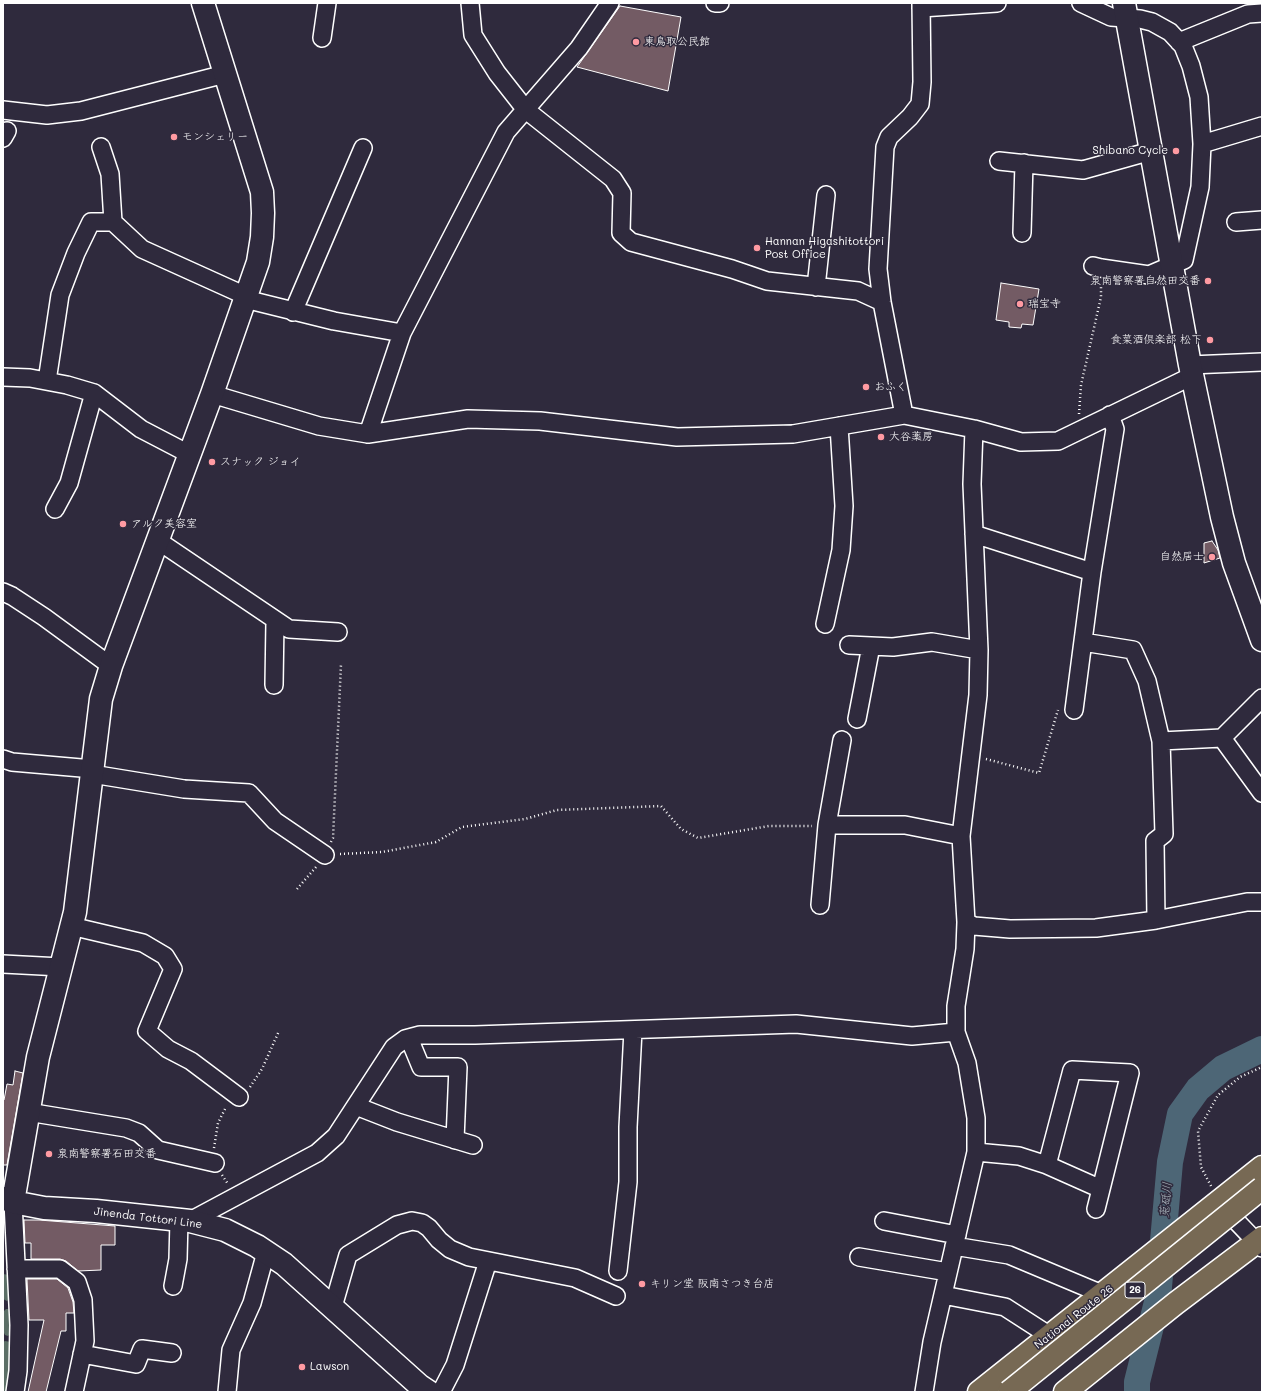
<!DOCTYPE html>
<html>
<head>
<meta charset="utf-8">
<style>
	body { margin:0 }
	#map { position:relative; width:1265px; height:1395px; overflow:hidden; background:#2f2a3d; font-family:Mali,sans-serif }
	canvas { display:block }
	.frame { position:absolute; inset:0; border:4px solid #fff; pointer-events:none }
</style>
</head>
<body>
<div id="map">
<canvas width="1265" height="1395"></canvas>
<div class="frame"></div>
</div>
<script>
const c = document.querySelector('canvas').getContext('2d');
c.lineJoin = 'round';
function fill(path, color) {
  c.fillStyle = color;
  c.fill(path, 'evenodd');
}
function toPath(rows) {
  const path = new Path2D();
  for (const r of rows) {
    path.moveTo(r[0], r[1]);
    for (let i = 2; i < r.length; i += 2) path.lineTo(r[i], r[i + 1]);
  }
  return path;
}
function stroke(path, color, width, dash) {
  c.strokeStyle = color;
  c.lineWidth = width;
  c.lineCap = dash ? 'butt' : 'round';
  c.setLineDash(dash || []);
  c.stroke(path);
}
function drawText(font, color, halo, rows, align = 'center') {
  c.font = font + ' Mali,"Klee One",sans-serif';
  c.lineWidth = 3;
  c.setLineDash([]);
  c.textBaseline = 'middle';
  c.strokeStyle = halo;
  c.fillStyle = color;
  for (const [text, x, y, turn = 0] of rows) {
    c.save();
    c.translate(x, y);
    c.rotate((+turn || 0) * Math.PI / 180);
    c.textAlign = isNaN(turn) ? turn : align;
    if (halo) c.strokeText(text, 0, 0);
    c.fillText(text, 0, 0);
    c.restore();
  }
}
const green = toPath([
	[3,1274,9,1275,10,1298,7,1301,3,1299],
	[6,1309,11,1309,12,1317,10,1334,8,1336,5,1335,3,1331,3,1312],
	[5,1341,11,1342,7,1392,3,1392,3,1342]
]);
const river = toPath([
	[1137,1392,1137,1382,1158,1298,1170,1162,1180,1114,1198,1089,1223,1068,1262,1049]
]);
const building = toPath([
	[620,6,681,17,668,91,577,67,620,6],
	[1001,283,1039,289,1033,325,1022,324,1021,328,1009,327,1009,322,996,320,1001,283],
	[1212,541,1218,550,1220,558,1204,563,1204,543,1212,541],
	[15,1071,23,1073,7,1165,3,1165,3,1100,4,1100,7,1084,13,1085,15,1071],
	[24,1220,39,1220,115,1226,115,1245,101,1245,101,1270,78,1271,66,1261,60,1259,31,1259,31,1243,25,1243,24,1220],
	[27,1279,57,1279,68,1288,73,1302,74,1313,66,1313,66,1331,61,1331,46,1392,28,1392,44,1320,29,1320,27,1279]
]);
const path = toPath([
	[1079,414,1081,385,1101,297,1101,283],
	[986,759,1039,773,1058,710],
	[331,842,333,838,341,664],
	[340,854,382,852,436,842,462,827,525,819,557,810,661,806,681,829,698,838,769,826,812,826],
	[297,889,316,867],
	[250,1087,262,1069,279,1031],
	[214,1148,218,1123,226,1107],
	[222,1175,228,1184],
	[1211,1186,1201,1167,1198,1131,1218,1095,1240,1077,1262,1067]
]);
const street = toPath([
	[470,3,473,35,497,73,526,110,613,179,622,193,621,233,631,242,732,269,767,281,858,291,882,302],
	[715,3,720,3],
	[1081,3,1111,17,1140,19,1152,22,1170,32,1183,46,1191,66,1199,97,1202,144,1200,187,1184,260,1149,275,1101,268,1093,266],
	[921,8,997,3],
	[322,38,327,3],
	[1179,42,1248,14,1262,13],
	[3,110,47,115,81,111,225,74],
	[3,138,7,131],
	[1202,144,1262,126],
	[101,147,110,174,113,222],
	[999,161,1083,170,1151,151],
	[1236,222,1262,220],
	[1022,233,1024,163],
	[816,287,826,195],
	[245,299,334,321,402,333],
	[293,312,363,148],
	[1190,365,1262,362],
	[3,377,30,378,67,385,94,393,141,429,189,454],
	[47,381,60,295,76,253,91,222,113,222,142,249,246,296],
	[212,394,319,426,368,434,468,419,540,421,677,437,793,434,904,415,974,429,1021,442,1058,441,1192,376],
	[904,415,882,302,878,269,885,147,889,137,910,117,920,104,922,82,921,3],
	[368,434,402,333,506,132,579,48,610,3],
	[55,509,69,483,94,393],
	[974,534,1092,572],
	[157,540,289,629,338,632],
	[3,592,12,596,44,617,111,666],
	[825,624,841,550,844,506,839,426],
	[1083,642,1133,650,1147,681,1161,741,1164,834,1155,841,1156,920],
	[849,645,893,647,932,642,979,650],
	[274,685,275,621],
	[1074,710,1092,572,1115,429,1110,415],
	[857,719,871,646],
	[1222,738,1262,793],
	[1161,741,1222,738,1262,698],
	[3,759,12,762,93,769],
	[92,774,184,789,249,793,275,821,325,855],
	[827,825,905,825,961,836],
	[820,905,827,825,842,740],
	[966,922,974,926,1010,929,1096,928,1156,920,1247,902,1262,902],
	[71,926,143,943,165,956,173,969,147,1031,168,1049,191,1061,239,1097],
	[3,964,61,967],
	[409,1038,421,1067,458,1067,455,1140],
	[356,1106,397,1122,473,1145],
	[28,1112,126,1128,139,1133,158,1150,215,1163],
	[976,1152,1019,1156,1047,1165,1101,1189],
	[1047,1165,1072,1070,1130,1073,1096,1209],
	[13,1202,19,1325,18,1371,15,1392],
	[1222,1206,1262,1248],
	[190,1221,317,1153,336,1136,394,1047,405,1039,420,1035,475,1035,796,1024,912,1036,956,1032],
	[884,1221,957,1235],
	[954,1246,1009,1255,1102,1294],
	[859,1257,948,1272],
	[16,1269,60,1269,77,1282,83,1300,85,1341,74,1392],
	[618,1271,628,1182,628,1127,633,1030],
	[173,1286,178,1259,179,1220],
	[943,1295,1005,1307,1050,1336],
	[333,1307,348,1255,397,1225,412,1221,422,1223,429,1228,439,1240,450,1249,469,1257,575,1278,616,1296],
	[82,1354,136,1364,142,1349,172,1353],
	[227,1392,231,1350,252,1303,266,1252],
	[441,1392,455,1365,488,1261],
	[924,1392,932,1342,976,1152,976,1118,967,1063,956,1032,956,1006,965,949,966,922,961,836,978,695,979,650,972,484,974,429]
]);
const secondary = toPath([
	[1124,3,1190,365,1222,517,1234,563,1262,640],
	[3,1198,13,1202,44,1208,96,1211,190,1221,225,1230,257,1246,284,1264,420,1386,429,1392],
	[13,1202,38,1057,75,912,101,699,111,666,212,394,258,262,262,237,263,213,262,192,203,3]
]);
const highway = toPath([
	[979,1392,1262,1167],
	[1065,1392,1176,1303,1262,1238]
]);
const highwayBridge = toPath([
	[1009,1392,1262,1188]
]);
const markers = [
	[636,42,4,"#ff9aa2"],
	[174,137,4,"#ff9aa2"],
	[1176,151,4,"#ff9aa2"],
	[757,248,4,"#ff9aa2"],
	[1208,281,4,"#ff9aa2"],
	[1020,304,4,"#ff9aa2"],
	[1210,340,4,"#ff9aa2"],
	[866,387,4,"#ff9aa2"],
	[881,437,4,"#ff9aa2"],
	[212,462,4,"#ff9aa2"],
	[123,524,4,"#ff9aa2"],
	[1212,557,4,"#ff9aa2"],
	[49,1154,4,"#ff9aa2"],
	[642,1284,4,"#ff9aa2"],
	[302,1367,4,"#ff9aa2"]
];
const shields = [
	[1135,1290,20]
];
const shieldNames = [
	["26",1135,1290]
];
const poiNames = [
	["東鳥取公民館",644,42],
	["モンシェリー",182,137],
	["Shibano Cycle",1168,151,"right"],
	["Hannan Higashitottori",765,242],
	["Post Office",765,255],
	["泉南警察署自然田交番",1200,281,"right"],
	["瑞宝寺",1028,304],
	["食菜酒倶楽部 松下",1202,340,"right"],
	["おふく",874,387],
	["大谷薬房",889,437],
	["スナック ジョイ",220,462],
	["アルク美容室",131,524],
	["自然居士",1204,557,"right"],
	["泉南警察署石田交番",57,1154],
	["キリン堂 阪南さつき台店",650,1284],
	["Lawson",310,1367]
];
const streetNames = [
	["Jinenda Tottori Line",148,1218,7],
	["National Route 26",1074,1317,-38]
];
const waterNames = [
	["莵砥川",1166,1200,-85]
];
fill(green, '#5b6e66');
stroke(river, '#4d6676', 26);
fill(building, '#735b64');
stroke(building, '#fff', 1);
stroke(street, '#fff', 20);
stroke(secondary, '#fff', 25);
stroke(highway, '#fff', 25);
stroke(path, '#fff', 2.5, [1, 3]);
stroke(street, '#2f2a3d', 17);
stroke(secondary, '#2f2a3d', 22);
stroke(highway, '#776954', 22);
stroke(highwayBridge, '#fff', 25, []);
stroke(highwayBridge, '#776954', 22);
for (const [x, y, r, color] of markers) {
  const dot = new Path2D();
  dot.arc(x, y, r, 0, 2 * Math.PI);
  c.fillStyle = color;
  c.fill(dot);
  stroke(dot, '#2f2a3d', 1.5);
}
for (const [x, y, w] of shields) {
  const box = new Path2D();
  box.roundRect(x - w / 2, y - 8, w, 16, 3);
  c.fillStyle = '#2f2a3d';
  c.fill(box);
  stroke(box, '#fff', 1);
}
drawText('bold 10px', '#fff', null, shieldNames);
drawText('11px', '#fff', '#2f2a3d', poiNames, 'left');
drawText('11px', '#fff', '#2f2a3d', streetNames);
drawText('italic 12px', '#afbac1', '#2f2a3d', waterNames);
</script>
</body>
</html>
